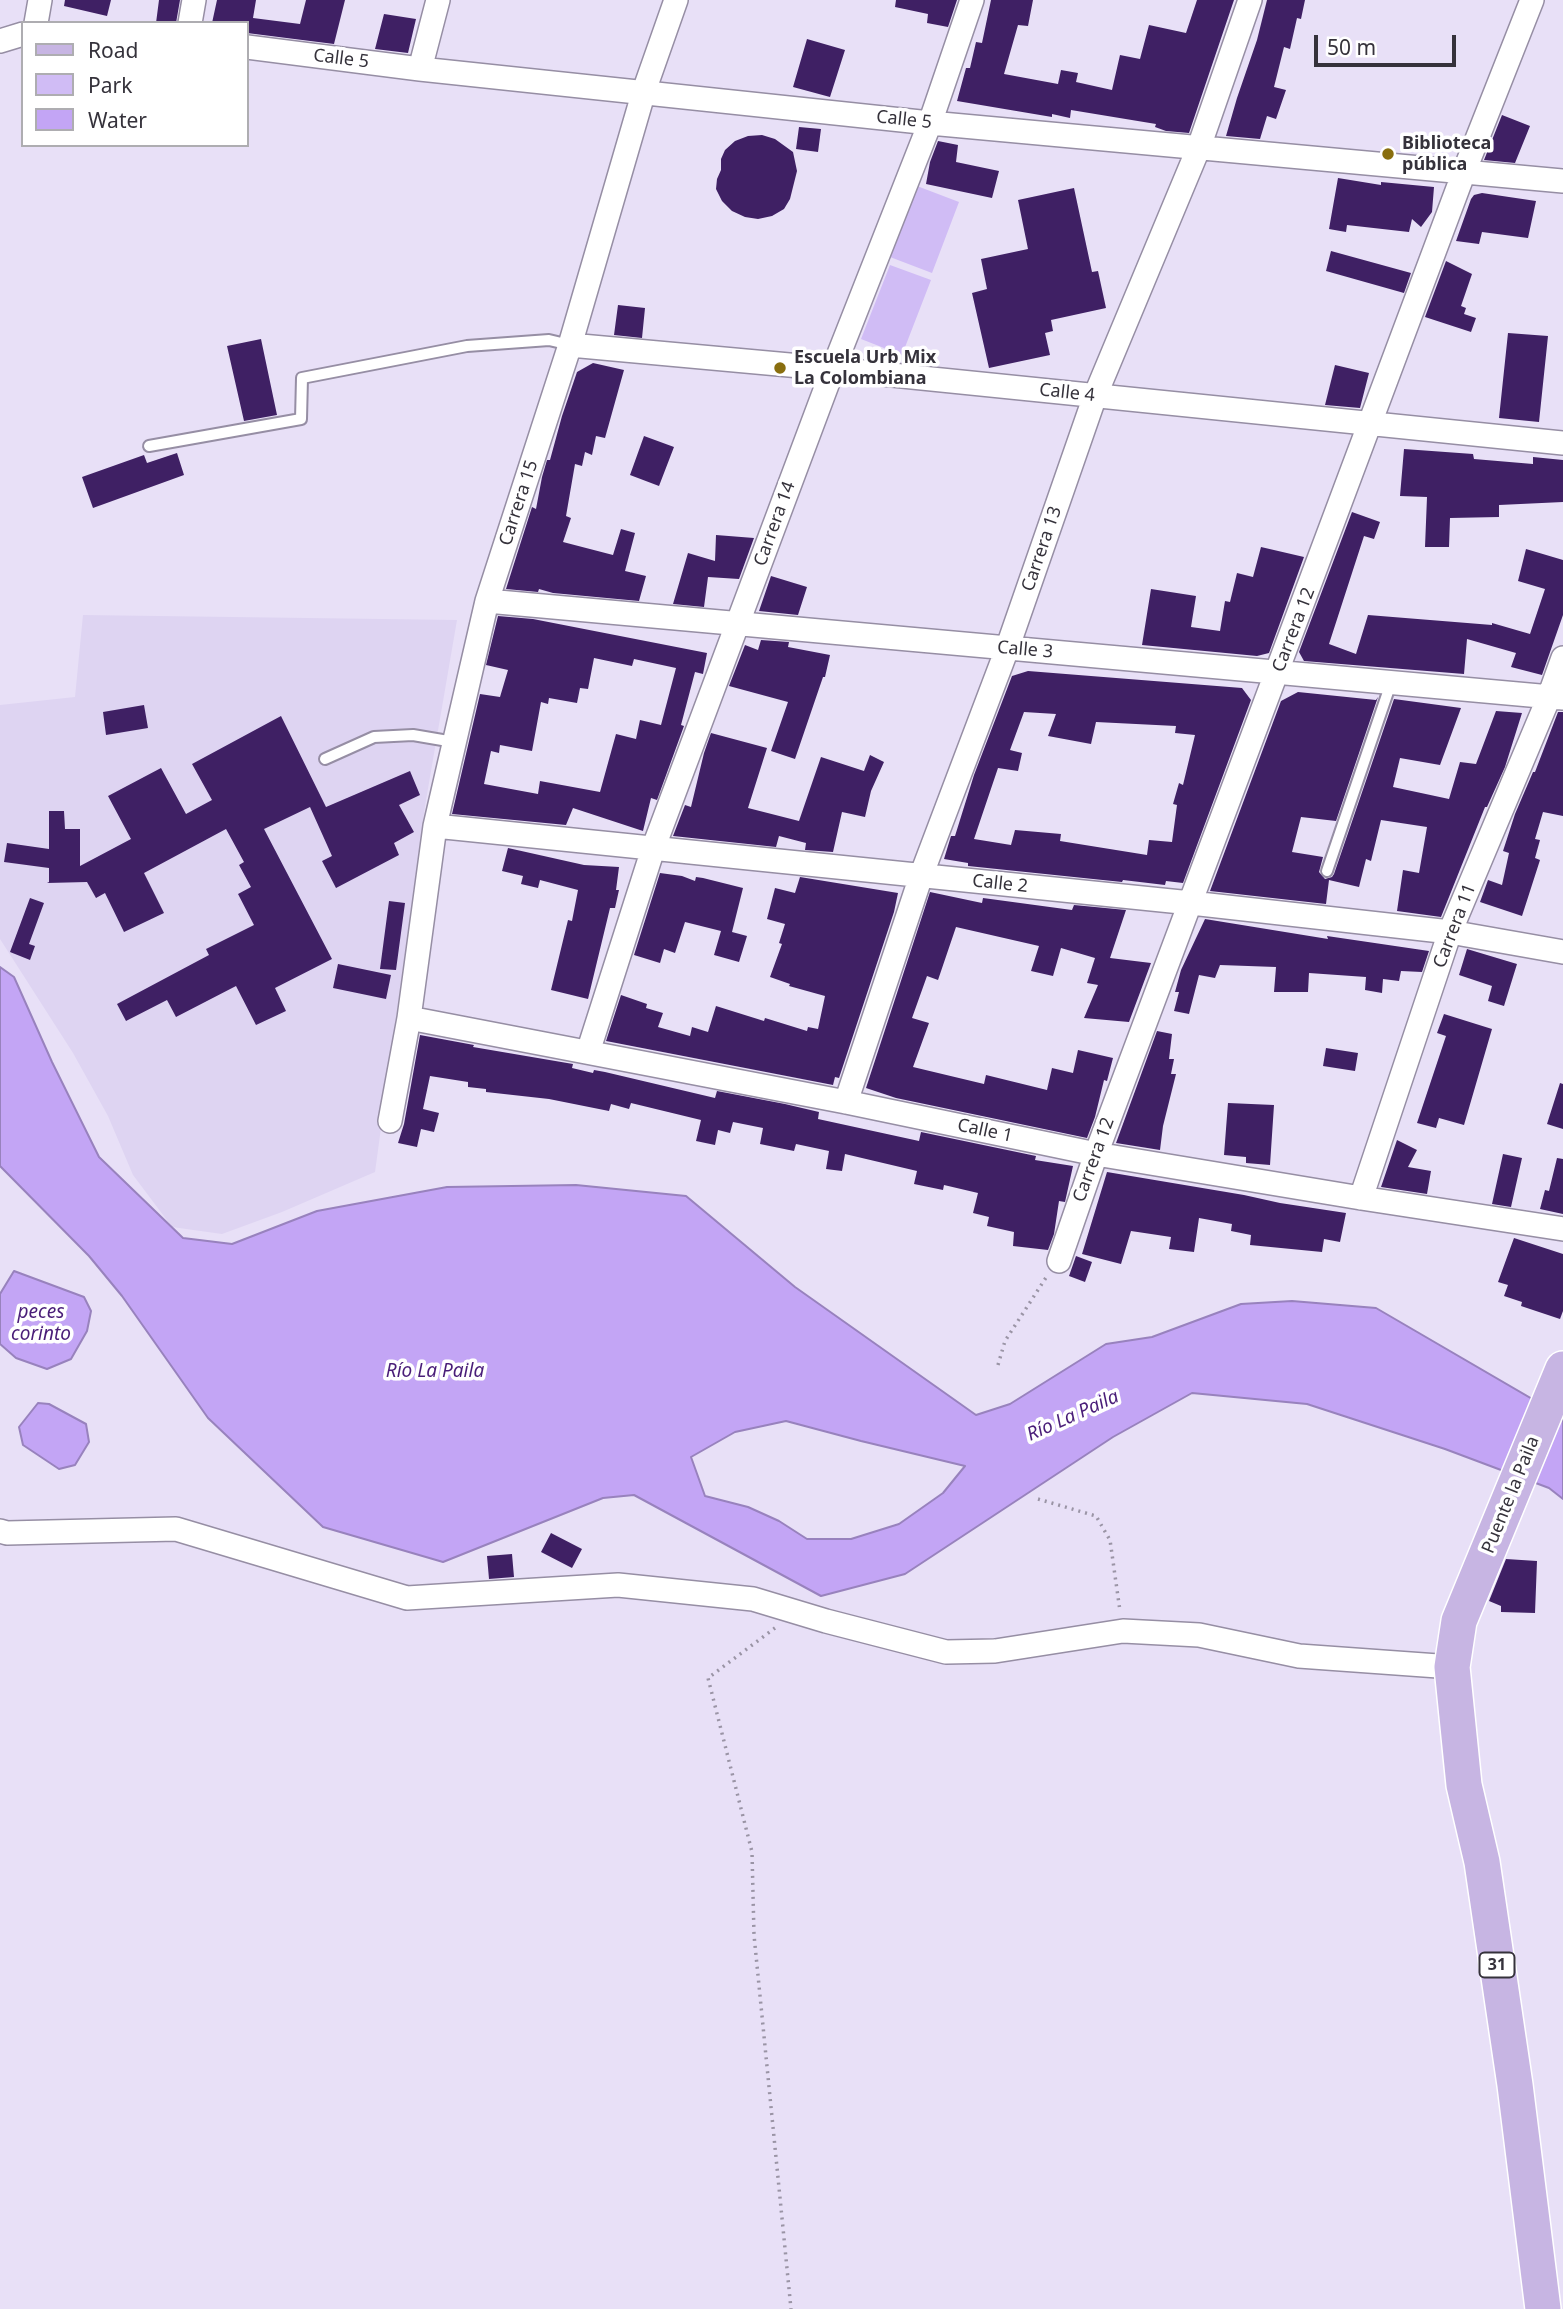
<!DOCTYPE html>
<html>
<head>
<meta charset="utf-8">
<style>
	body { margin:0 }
	#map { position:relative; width:1563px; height:2309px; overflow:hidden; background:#e8e0f7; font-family:"Noto Sans",sans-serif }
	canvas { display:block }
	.legend { position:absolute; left:21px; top:21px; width:228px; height:126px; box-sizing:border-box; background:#fff; border:2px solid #aeadb1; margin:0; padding:9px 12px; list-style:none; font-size:21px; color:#35323b }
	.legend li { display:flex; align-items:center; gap:14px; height:35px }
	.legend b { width:35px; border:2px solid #aeadb1 }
	.scale { position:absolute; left:1314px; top:35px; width:142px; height:32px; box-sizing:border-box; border:4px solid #35323b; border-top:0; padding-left:9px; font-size:21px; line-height:24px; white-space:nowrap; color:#35323b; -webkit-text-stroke:5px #fff; paint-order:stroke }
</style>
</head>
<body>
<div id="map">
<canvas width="1563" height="2309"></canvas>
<ul class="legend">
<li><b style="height:9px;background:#c7b5e3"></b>Road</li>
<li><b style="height:19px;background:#d0bcf5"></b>Park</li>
<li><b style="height:19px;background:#c3a5f5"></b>Water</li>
</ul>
<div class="scale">50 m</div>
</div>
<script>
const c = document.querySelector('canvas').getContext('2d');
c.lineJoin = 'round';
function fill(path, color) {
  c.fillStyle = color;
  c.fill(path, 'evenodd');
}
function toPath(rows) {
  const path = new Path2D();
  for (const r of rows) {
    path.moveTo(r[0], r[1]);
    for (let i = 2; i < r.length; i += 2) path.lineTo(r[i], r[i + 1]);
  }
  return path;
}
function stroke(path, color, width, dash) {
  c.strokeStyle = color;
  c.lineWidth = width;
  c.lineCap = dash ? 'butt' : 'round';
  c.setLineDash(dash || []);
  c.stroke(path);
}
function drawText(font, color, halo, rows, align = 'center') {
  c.font = font + ' "Noto Sans",sans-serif';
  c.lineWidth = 7;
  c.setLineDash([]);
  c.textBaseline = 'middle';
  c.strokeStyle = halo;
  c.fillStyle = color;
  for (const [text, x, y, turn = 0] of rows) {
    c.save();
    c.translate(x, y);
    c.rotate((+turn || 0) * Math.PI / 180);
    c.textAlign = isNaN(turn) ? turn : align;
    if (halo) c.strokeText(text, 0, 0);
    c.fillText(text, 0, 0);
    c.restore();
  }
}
const built = toPath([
	[83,615,457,620,425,806,375,1172,282,1212,222,1234,172,1227,133,1175,108,1116,73,1053,0,939,0,705,75,697]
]);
const green = toPath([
	[917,186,959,202,932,273,890,257],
	[890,265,931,280,902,355,861,339]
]);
const water = toPath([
	[0,967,14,977,52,1062,99,1157,183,1238,232,1244,317,1211,447,1187,576,1185,686,1196,795,1287,976,1415,1010,1404,1106,1344,1152,1337,1241,1304,1292,1301,1376,1308,1563,1417,1563,1499,1549,1488,1445,1449,1307,1404,1192,1393,1113,1437,905,1574,821,1596,634,1495,603,1498,443,1562,323,1527,208,1418,122,1296,89,1256,0,1166,0,967],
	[786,1421,861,1441,965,1466,943,1493,899,1524,851,1539,807,1539,779,1521,748,1507,705,1496,691,1457,735,1432,786,1421],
	[14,1271,84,1297,91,1311,87,1331,71,1359,47,1369,16,1358,0,1344,0,1294,14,1271],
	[38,1403,49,1404,86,1424,89,1442,75,1465,59,1469,23,1445,19,1427,38,1403]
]);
const building = toPath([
	[65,0,111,0,107,16,64,6],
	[159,0,180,0,176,23,156,23],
	[217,0,256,0,253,18,300,24,306,0,345,0,334,44,247,33,247,23,212,23],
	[896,0,957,0,948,27,927,23,928,14,895,7],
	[991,0,1033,0,1028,26,1018,25,1004,74,1058,84,1061,70,1078,73,1076,82,1112,90,1120,55,1140,59,1149,25,1186,33,1197,0,1234,0,1189,133,1166,131,1155,127,1156,124,1071,110,1070,118,1052,114,1052,117,957,101,966,68,970,68,976,42,982,43],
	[1267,0,1305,0,1301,19,1297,18,1290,49,1284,47,1274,87,1286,90,1276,119,1267,116,1260,139,1226,136,1237,98,1257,40],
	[384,14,416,19,408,53,375,49],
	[807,39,845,50,830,97,793,87],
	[1502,115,1530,126,1515,163,1484,160],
	[799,127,821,129,818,152,796,149],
	[762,135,775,139,793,152,797,171,790,199,784,209,772,216,758,219,745,217,732,211,722,201,716,189,717,179,721,170,721,159,725,150,735,141,748,136],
	[938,141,958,145,956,162,999,171,992,198,926,184,930,162],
	[1338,178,1381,185,1381,182,1434,187,1432,212,1421,227,1412,219,1409,232,1347,225,1346,232,1329,229],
	[1074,188,1092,272,1098,271,1106,308,1051,320,1053,331,1045,333,1050,355,989,368,972,293,987,289,981,259,1028,249,1018,200],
	[1482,193,1536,201,1528,238,1482,232,1479,244,1456,241,1471,199,1474,195],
	[1331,251,1411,273,1404,293,1326,271],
	[1446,261,1472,274,1461,306,1466,308,1464,314,1476,318,1471,332,1425,317],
	[618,305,645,308,642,338,614,335],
	[1508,333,1548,336,1539,422,1499,418],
	[261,339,277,415,244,421,227,346],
	[593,363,624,370,605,438,596,436,592,455,585,452,582,466,575,464,566,516,571,518,563,542,613,555,621,529,635,533,625,571,646,576,639,601,553,593,539,589,538,592,506,589,532,507,536,509,542,477,547,460,550,460,562,416,577,372],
	[1335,365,1369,373,1360,408,1325,405],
	[644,436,674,447,659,486,630,475],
	[1404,449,1473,454,1474,459,1533,464,1533,457,1563,460,1563,502,1499,505,1499,517,1450,518,1449,547,1425,547,1427,497,1400,496],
	[177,453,184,475,93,508,82,477,144,455,147,463],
	[1352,512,1380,522,1374,539,1364,536,1329,644,1356,654,1368,615,1492,625,1492,623,1530,634,1545,589,1518,581,1526,549,1563,560,1563,615,1542,675,1511,667,1516,653,1467,639,1464,674,1304,661,1299,652],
	[716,535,754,538,739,579,708,577,704,607,673,604,688,553,715,561],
	[1261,547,1304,557,1269,653,1257,656,1142,645,1151,589,1196,596,1191,627,1220,631,1225,601,1230,602,1237,573,1253,577],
	[771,576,807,587,798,615,759,611],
	[498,616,533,619,707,653,703,674,695,672,681,725,684,726,657,800,651,798,643,831,573,808,566,825,452,814,480,694,500,697,508,670,486,665],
	[594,658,632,666,634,659,676,668,661,725,640,720,636,739,616,734,600,792,540,781,538,794,484,784,491,751,499,753,500,745,532,751,541,702,548,704,549,698,577,703,580,688,588,689],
	[761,640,789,642,788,647,830,655,825,677,823,677,795,759,771,751,788,702,729,686,745,645,758,650],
	[1028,671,1242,688,1251,700,1183,883,1166,881,1165,885,1123,880,1122,882,968,866,968,863,944,859,951,836,955,836,974,775,1012,676],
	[1024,712,1056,714,1048,736,1091,744,1096,722,1176,726,1175,733,1195,735,1183,785,1179,783,1173,804,1177,805,1172,842,1149,840,1147,855,1060,841,1061,834,1015,830,1011,845,974,839,998,768,1018,771,1022,753,1010,750],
	[1298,692,1376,700,1378,697,1336,821,1301,817,1292,852,1323,857,1319,872,1325,879,1332,877,1334,874,1394,699,1461,708,1440,765,1400,758,1393,787,1449,799,1460,762,1476,764,1496,711,1522,713,1505,767,1487,807,1485,807,1441,917,1397,911,1403,870,1419,873,1427,827,1381,820,1371,861,1366,859,1359,887,1329,880,1326,904,1210,891,1281,701],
	[144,705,148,728,106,735,103,712],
	[1558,712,1563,712,1563,816,1543,812,1535,839,1540,840,1535,858,1540,860,1522,916,1480,902,1488,880,1502,885,1509,853,1503,851,1515,814,1533,772,1535,772],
	[281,716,326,807,410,771,420,795,399,805,414,832,394,843,399,855,336,888,322,861,332,856,310,807,264,829,332,959,275,988,286,1011,256,1025,236,986,176,1017,167,1000,126,1021,117,1004,209,955,206,949,254,925,238,894,251,887,239,865,244,862,226,829,144,873,164,913,124,932,105,893,96,898,87,882,47,883,49,882,49,868,4,862,7,843,49,849,49,811,64,811,65,829,80,829,80,866,131,839,108,796,161,768,186,814,212,800,192,764],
	[711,733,767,748,748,808,799,821,821,757,864,771,870,755,884,762,871,791,865,817,842,812,833,852,805,850,806,843,779,836,776,847,673,836,685,805,691,807,704,753],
	[508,848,584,865,619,867,616,890,619,890,615,908,610,908,588,999,551,990,568,920,572,921,578,890,540,880,538,888,521,884,523,876,502,871],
	[660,873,682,876,695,881,696,877,703,878,743,888,732,932,747,936,739,962,714,955,721,931,685,922,675,953,664,949,660,963,634,955],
	[800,877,898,893,894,912,839,1078,835,1077,833,1085,606,1041,621,995,647,1004,646,1008,663,1013,658,1027,690,1036,692,1027,708,1032,716,1006,764,1021,765,1018,807,1031,808,1027,818,1029,825,996,789,986,790,984,770,977,782,944,779,943,785,924,767,919,775,888,795,893],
	[930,892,982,903,983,898,1072,910,1074,905,1126,910,1110,958,1151,963,1129,1022,1084,1018,1098,985,1087,983,1095,958,1061,948,1053,976,1031,971,1039,946,956,927,938,980,927,976,912,1018,929,1023,913,1067,984,1084,986,1075,1047,1090,1052,1068,1073,1073,1078,1050,1113,1058,1107,1081,1104,1080,1095,1117,1087,1138,896,1098,866,1088],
	[30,898,44,903,29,944,35,946,30,960,10,952],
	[389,901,405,903,396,970,380,969],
	[1205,919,1328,939,1327,936,1429,951,1422,972,1401,971,1399,981,1383,979,1382,993,1365,990,1366,977,1309,973,1308,992,1274,992,1276,967,1220,965,1215,978,1199,975,1189,1014,1174,1011,1179,992,1175,992,1181,970],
	[1467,949,1517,964,1504,1006,1488,1001,1492,986,1459,975],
	[338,964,391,975,386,999,333,988],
	[1444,1014,1492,1029,1464,1125,1439,1118,1436,1128,1417,1123,1446,1036,1437,1033],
	[1157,1031,1172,1034,1169,1059,1174,1059,1171,1074,1176,1074,1163,1126,1160,1150,1116,1143],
	[420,1035,474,1045,473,1047,573,1064,572,1068,593,1073,594,1070,605,1072,715,1098,717,1091,785,1104,819,1112,818,1119,919,1141,921,1132,1036,1156,1035,1160,1073,1166,1065,1202,1059,1201,1054,1234,1048,1250,1013,1246,1014,1232,987,1226,989,1217,973,1213,978,1193,944,1185,943,1190,914,1184,917,1171,845,1154,842,1171,826,1169,829,1151,796,1144,794,1151,760,1144,763,1128,733,1122,730,1133,718,1130,715,1145,696,1141,701,1120,631,1103,629,1109,611,1104,609,1111,549,1099,486,1092,486,1089,468,1087,468,1082,430,1076,423,1109,439,1113,434,1132,421,1129,417,1147,398,1143,404,1124],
	[1326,1048,1358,1053,1355,1071,1323,1066],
	[1560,1083,1563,1084,1563,1129,1547,1124],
	[1228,1103,1274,1105,1270,1165,1246,1163,1246,1157,1224,1155],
	[1397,1140,1417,1150,1408,1167,1431,1171,1427,1194,1381,1187],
	[1503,1154,1522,1158,1511,1207,1492,1204],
	[1557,1158,1563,1159,1563,1214,1540,1209,1545,1190,1549,1191],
	[1107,1172,1244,1195,1280,1203,1346,1213,1340,1242,1324,1239,1322,1252,1250,1245,1251,1235,1231,1231,1232,1224,1199,1218,1194,1252,1169,1249,1171,1237,1131,1231,1121,1264,1082,1254],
	[1514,1238,1563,1254,1563,1311,1560,1319,1521,1306,1522,1302,1504,1296,1508,1285,1498,1282],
	[1076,1256,1092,1262,1085,1282,1069,1276],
	[551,1533,582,1549,572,1568,541,1552],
	[512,1554,514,1577,489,1579,487,1556],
	[1506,1559,1537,1561,1535,1613,1501,1612,1501,1606,1489,1601]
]);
const path = toPath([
	[998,1365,1005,1341,1047,1276],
	[1038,1499,1096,1516,1110,1540,1120,1611],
	[775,1628,708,1678,752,1852,754,1935,791,2309]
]);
const service = toPath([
	[149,446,301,419,302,378,467,346,549,340,570,345],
	[325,759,374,737,413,735,454,742],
	[1327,871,1391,683]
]);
const minor = toPath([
	[36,23,40,0],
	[190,23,194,0],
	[0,41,23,34],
	[247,47,420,69,930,123,1563,181],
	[420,69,438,0],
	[570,345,833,369,1563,443],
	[487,601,1563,698],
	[435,826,1191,903,1450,932,1563,952],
	[409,1018,846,1102,1096,1154,1361,1198,1563,1229],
	[588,1052,653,849,833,369,930,123,972,0],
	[846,1102,921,876,1007,649,1095,396,1199,147,1250,0],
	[390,1121,409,1018,435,826,487,601,570,345,644,91,676,0],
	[1361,1198,1450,932,1549,697,1563,658],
	[1059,1261,1096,1154,1464,172,1532,0],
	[0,1531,7,1533,176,1529,407,1598,618,1585,753,1599,826,1621,946,1652,995,1651,1123,1631,1199,1635,1299,1656,1452,1667]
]);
const primary = toPath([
	[1543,2309,1515,2085,1482,1862,1464,1785,1452,1667,1459,1621,1563,1369]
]);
const markers = [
	[1388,154,7,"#896e0e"],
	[780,368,7,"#896e0e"]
];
const shields = [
	[1497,1965,35]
];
const shieldNames = [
	["31",1497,1965]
];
const streetNames = [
	["Calle 5",341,59,7],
	["Calle 5",904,120,6],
	["Calle 4",1067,393,6],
	["Carrera 15",519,503,-72],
	["Carrera 14",775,524,-70],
	["Carrera 13",1042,549,-71],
	["Carrera 12",1294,630,-69],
	["Calle 3",1025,650,5],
	["Calle 2",1000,884,6],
	["Carrera 11",1455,926,-69],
	["Calle 1",985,1131,12],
	["Carrera 12",1094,1160,-70],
	["Puente la Paila",1511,1495,-68]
];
const poiNames = [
	["Biblioteca",1402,144],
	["pública",1402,165],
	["Escuela Urb Mix",794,358],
	["La Colombiana",794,379]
];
const waterNames = [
	["peces",41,1313],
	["corinto",41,1335],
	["Río La Paila",435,1372],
	["Río La Paila",1073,1416,-24]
];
fill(built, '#ded4f2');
fill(green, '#d0bcf5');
fill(water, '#c3a5f5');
stroke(water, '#9882bd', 2);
fill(building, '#3f2064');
stroke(service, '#968ea4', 14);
stroke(minor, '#968ea4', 26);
stroke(primary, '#fff', 38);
stroke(path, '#9a94a5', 3.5, [2, 5]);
stroke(service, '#fff', 10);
stroke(minor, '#fff', 23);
stroke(primary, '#c7b5e3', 35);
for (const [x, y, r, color] of markers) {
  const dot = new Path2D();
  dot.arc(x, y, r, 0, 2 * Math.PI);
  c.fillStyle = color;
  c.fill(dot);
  stroke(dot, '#fff', 2.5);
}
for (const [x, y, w] of shields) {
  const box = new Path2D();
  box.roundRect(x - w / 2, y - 12.5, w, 25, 5);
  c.fillStyle = '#fff';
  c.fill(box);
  stroke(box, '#35323b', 2);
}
drawText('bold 16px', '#35323b', null, shieldNames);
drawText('18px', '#35323b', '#fff', streetNames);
drawText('bold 18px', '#35323b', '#fff', poiNames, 'left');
drawText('italic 19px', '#491d78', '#fff', waterNames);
</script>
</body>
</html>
